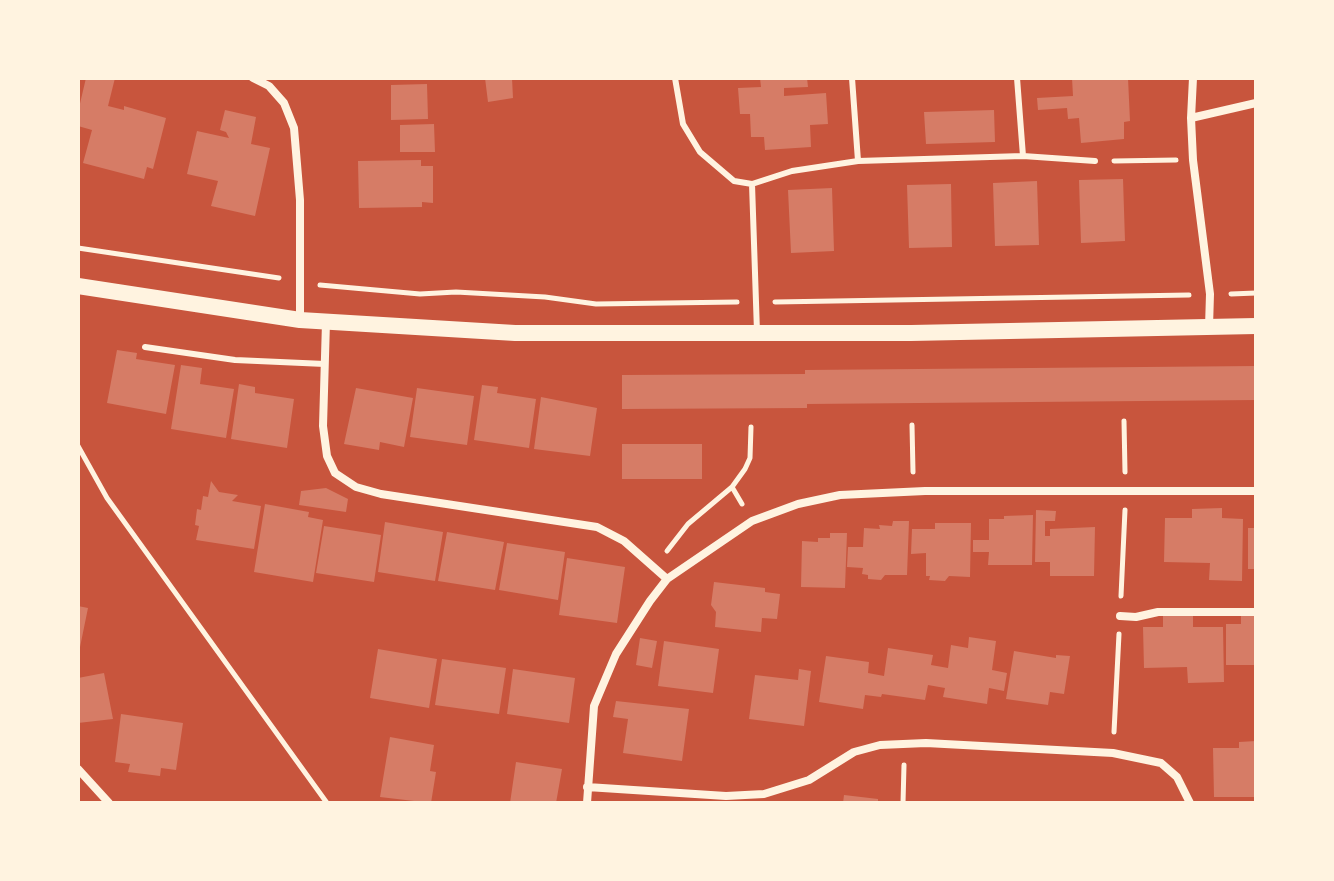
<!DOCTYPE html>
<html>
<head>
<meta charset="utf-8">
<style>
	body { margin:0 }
	#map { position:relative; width:1334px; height:881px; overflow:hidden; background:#c8553d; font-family:Helvetica,sans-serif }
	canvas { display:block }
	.frame { position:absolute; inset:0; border:80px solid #fff3e0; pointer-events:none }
</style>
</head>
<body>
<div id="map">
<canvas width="1334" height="881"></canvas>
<div class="frame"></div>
</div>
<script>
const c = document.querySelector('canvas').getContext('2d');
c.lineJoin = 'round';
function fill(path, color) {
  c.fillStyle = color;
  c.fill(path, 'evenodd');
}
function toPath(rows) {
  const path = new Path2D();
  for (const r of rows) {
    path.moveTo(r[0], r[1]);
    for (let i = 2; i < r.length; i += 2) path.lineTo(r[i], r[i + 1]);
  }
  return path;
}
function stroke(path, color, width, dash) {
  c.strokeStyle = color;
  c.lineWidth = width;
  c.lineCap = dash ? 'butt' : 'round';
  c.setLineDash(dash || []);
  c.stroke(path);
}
const building = toPath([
	[86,78,115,78,108,106,124,110,124,106,166,118,153,169,147,167,144,179,83,163,92,130,78,126,78,112],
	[485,78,512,78,513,98,488,102],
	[760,78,807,78,808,87,784,88,784,96,826,93,828,124,810,125,811,147,765,150,764,137,751,137,750,114,740,114,738,88,761,87],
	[1072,78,1128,78,1130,121,1124,122,1124,139,1081,143,1079,118,1068,119,1067,108,1038,110,1037,98,1073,96],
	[427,84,428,119,391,120,391,85],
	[225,110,256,117,251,144,270,148,255,216,211,206,218,181,187,174,197,131,229,138,226,132,220,130],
	[994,110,995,142,926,144,924,112],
	[434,124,435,152,400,152,400,125],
	[421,160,421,166,433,166,433,203,422,202,422,207,359,208,358,161],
	[1123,179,1125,241,1081,243,1079,180],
	[1037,181,1039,245,995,246,993,183],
	[951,184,952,247,909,248,907,185],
	[832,188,834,251,791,253,788,190],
	[117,350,137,353,136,359,175,365,166,414,107,403],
	[181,365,202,368,200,384,234,389,226,438,171,429],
	[1256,366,1256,400,807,404,807,408,622,409,622,375,805,374,805,370],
	[239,384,255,387,255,393,294,399,287,448,231,439],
	[482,385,498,387,497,393,536,399,529,448,474,440],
	[356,388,413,398,404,447,380,442,379,450,344,444],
	[417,388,474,396,467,445,410,437],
	[541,397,597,408,590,456,534,449],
	[622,444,702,444,702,479,622,479],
	[211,481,219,492,238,495,232,501,261,506,254,549,196,540,199,526,195,525,197,509,201,510,203,496,208,497],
	[326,488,348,499,346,512,299,505,301,491],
	[265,504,309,512,308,517,323,520,313,582,254,572],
	[1222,508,1222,518,1243,519,1242,581,1209,580,1210,563,1164,562,1165,518,1192,518,1192,509],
	[1036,510,1056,511,1055,521,1045,521,1045,536,1050,536,1050,529,1095,527,1094,576,1050,576,1050,562,1035,562],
	[1033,515,1032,565,988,565,989,552,973,552,973,540,989,540,989,519,1004,519,1004,516],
	[893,521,909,521,907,575,885,575,881,580,868,579,868,575,862,574,863,568,847,567,848,547,863,547,864,528,880,529,879,525,892,526],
	[385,522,443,532,435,581,378,572],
	[935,523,971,523,970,577,949,576,945,581,929,580,930,576,926,576,926,553,911,554,912,529,935,529],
	[324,526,381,535,374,582,316,573],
	[1248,528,1256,528,1256,569,1248,569],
	[447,532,504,542,495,590,438,581],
	[830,533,847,533,845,588,801,587,802,541,818,542,818,538,830,538],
	[507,543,565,552,558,600,499,590],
	[567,558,625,567,617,623,559,615],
	[714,582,765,588,765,592,780,594,777,619,762,618,761,632,715,627,716,612,711,605],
	[78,606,88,608,79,652,78,652],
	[1163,616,1193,616,1193,627,1223,627,1224,682,1188,683,1187,667,1144,668,1143,627,1163,627],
	[1241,616,1256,616,1256,665,1226,665,1226,624,1241,624],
	[969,637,996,641,992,670,1007,673,1004,691,989,688,987,704,943,697,945,688,928,685,925,700,882,694,881,697,865,695,863,709,819,702,826,656,869,662,868,673,884,676,888,648,933,655,931,665,948,668,951,645,968,648],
	[640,638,657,641,652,668,636,665],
	[664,641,719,649,713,693,658,686],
	[378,649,437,659,429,708,370,698],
	[1014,651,1056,658,1056,655,1070,656,1064,694,1050,692,1048,705,1006,699],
	[442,659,506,668,499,714,435,705],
	[513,669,575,678,569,723,507,714],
	[799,669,811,671,804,726,749,719,755,675,798,680],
	[104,673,113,719,78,723,78,678],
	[616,701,689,709,682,761,623,753,628,719,613,717],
	[121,714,183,723,176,770,161,768,160,776,128,772,130,764,115,762],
	[390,737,434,745,430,771,436,772,431,803,380,797],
	[1256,741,1256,797,1214,797,1213,748,1239,748,1239,742],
	[516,762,562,769,556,803,510,803],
	[844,795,878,799,878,803,843,803]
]);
const path = toPath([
	[1114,161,1176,160],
	[78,248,279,278],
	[320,285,420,294,456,292,545,297,596,304,737,302],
	[1231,294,1256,293],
	[775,302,1189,295],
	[1124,421,1125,472],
	[912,425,913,472],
	[78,446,107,498,327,803],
	[732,487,742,504],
	[667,551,688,524,732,487,745,469,750,458,751,427],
	[1121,596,1125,510],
	[1114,732,1119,634],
	[903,803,904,765]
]);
const service = toPath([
	[675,78,683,124,700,152,734,181,752,184,792,171,858,161,1023,156,1095,161],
	[852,78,858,161],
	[1017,78,1023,156],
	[752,184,757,332],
	[145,347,235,360,325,364]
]);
const minor = toPath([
	[253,78,269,86,284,103,294,128,300,200,300,320],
	[1193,78,1191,118,1193,160,1210,294,1209,327],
	[1191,118,1256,103],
	[326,322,323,426,327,456,335,473,356,487,381,494,597,527,624,541,667,579],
	[1120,616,1136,617,1158,612,1256,612],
	[78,769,109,803],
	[587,787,726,796,764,794,809,780,854,752,880,745,926,743,1113,753,1161,763,1177,777,1190,803],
	[587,803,594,706,616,654,650,601,667,579,752,521,798,504,840,495,925,491,1256,491]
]);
const secondary = toPath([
	[78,286,300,320,515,333,911,333,1256,326]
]);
fill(building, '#d67c66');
stroke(path, '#fff3e0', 5);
stroke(service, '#fff3e0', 6);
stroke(minor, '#fff3e0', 8);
stroke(secondary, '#fff3e0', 16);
</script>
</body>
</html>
